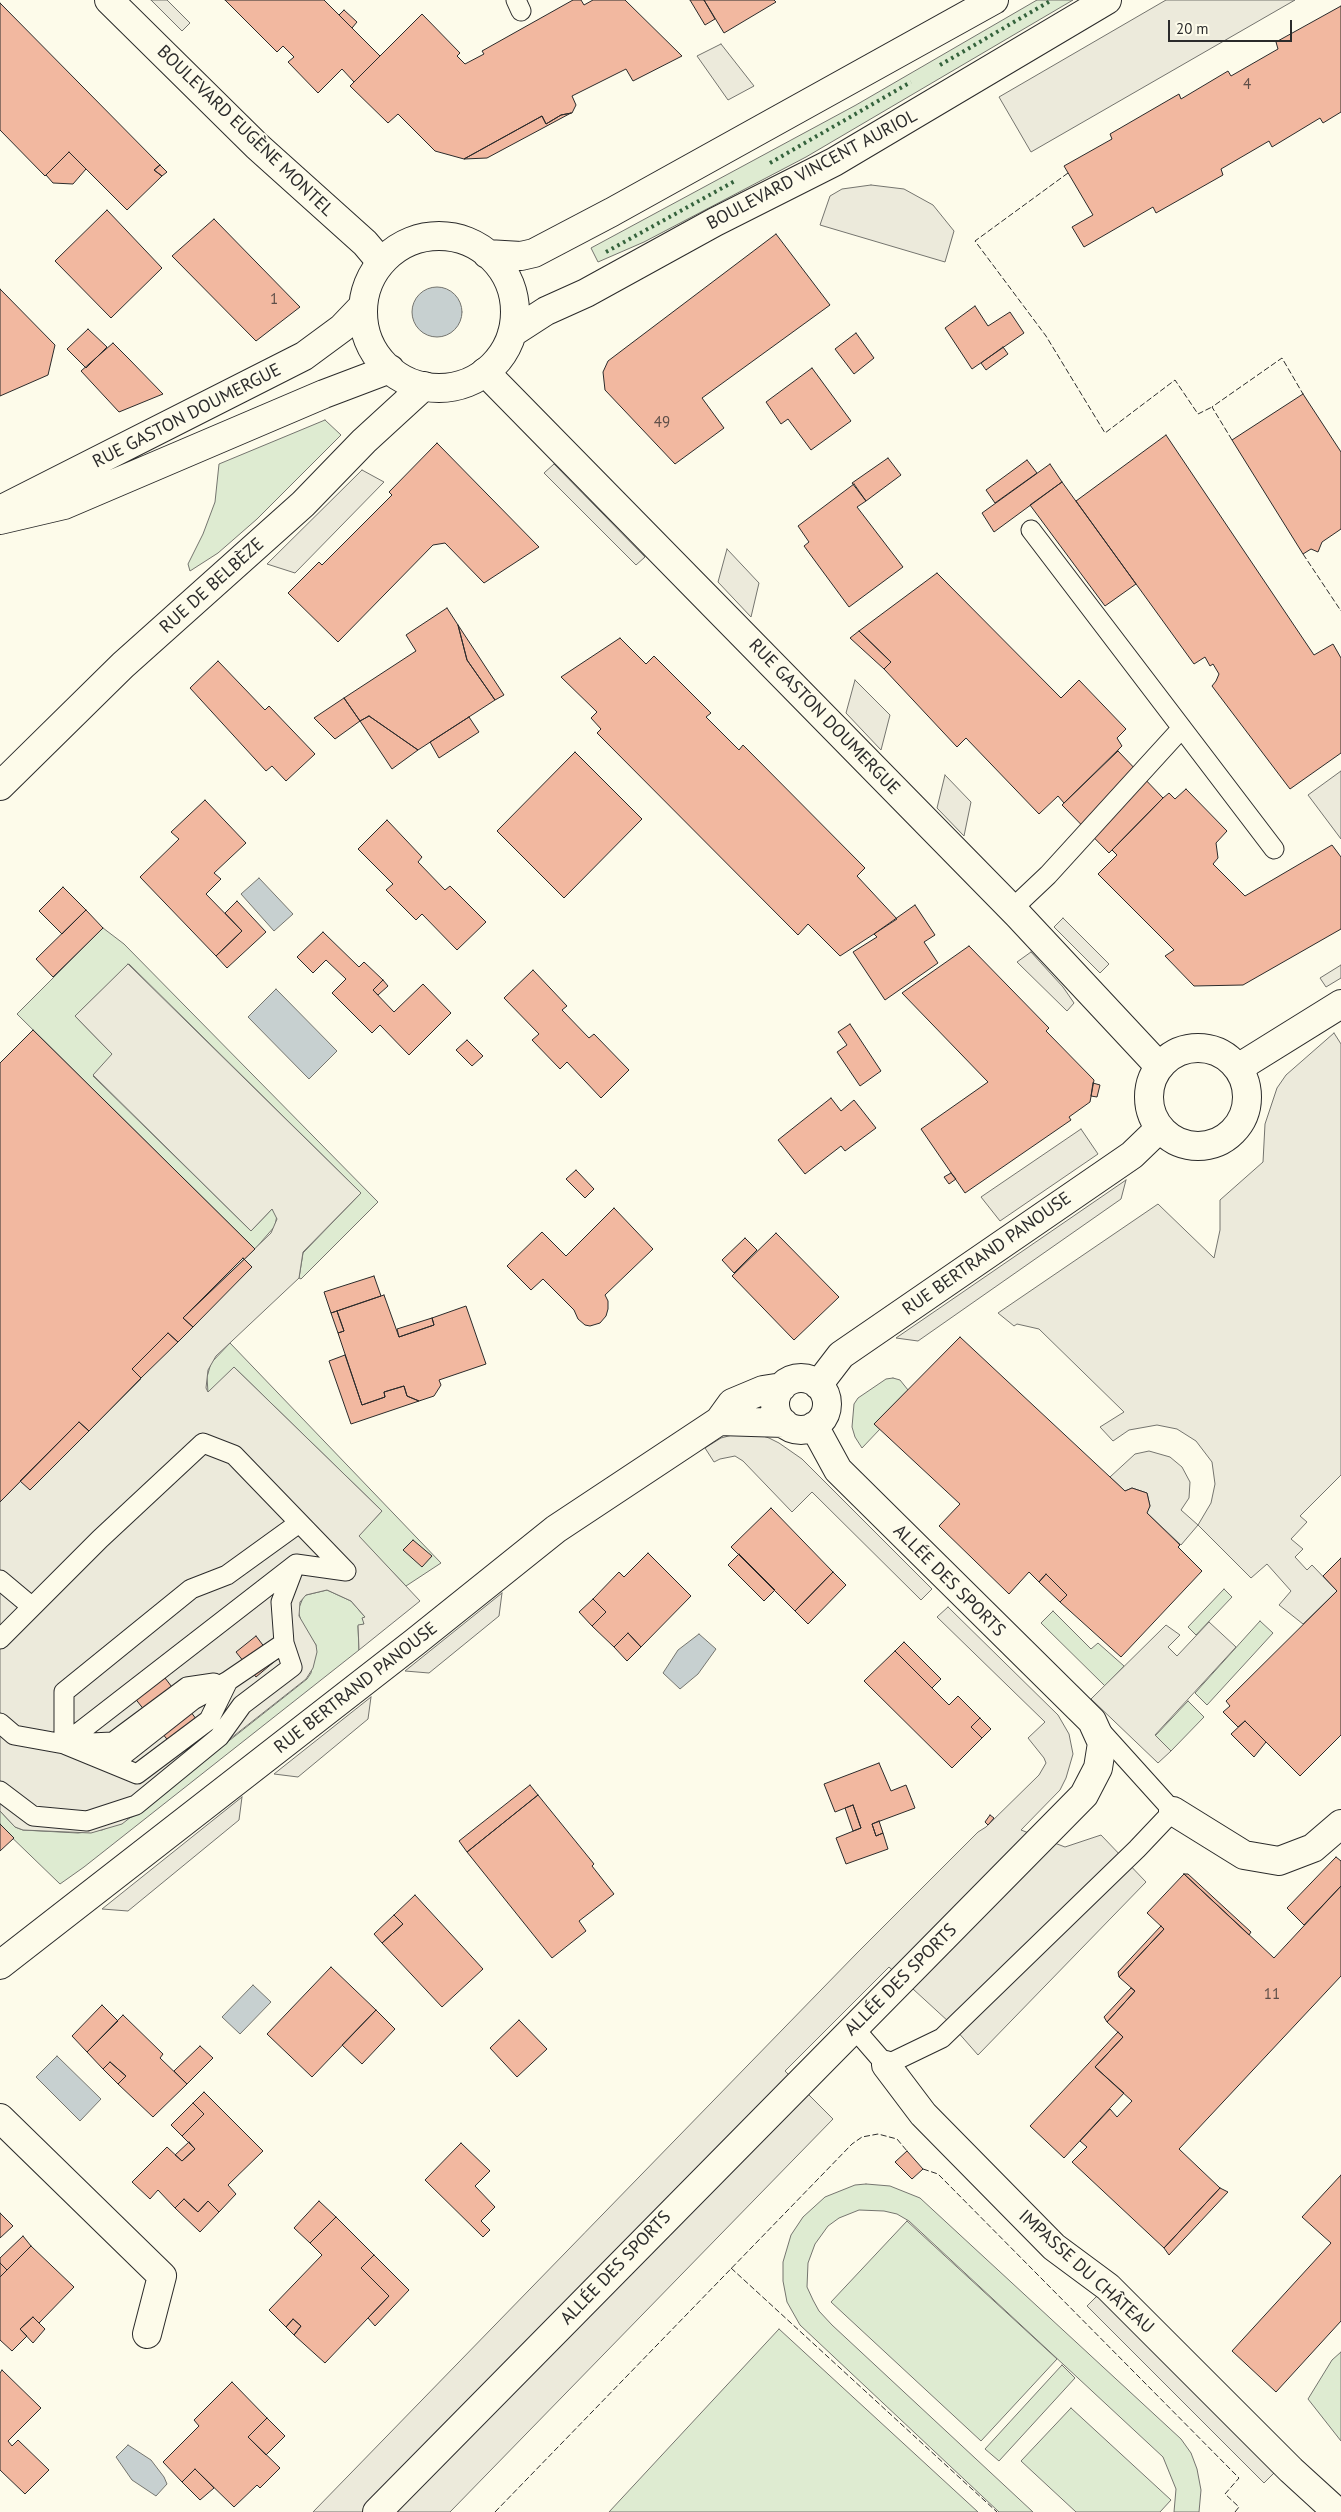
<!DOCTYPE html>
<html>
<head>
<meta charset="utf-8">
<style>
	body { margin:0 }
	#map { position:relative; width:1341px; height:2512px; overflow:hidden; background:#fdfbea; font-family:"PT Sans",sans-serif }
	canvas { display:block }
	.scale { position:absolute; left:1168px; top:20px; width:124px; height:22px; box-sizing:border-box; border:2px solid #2b2b2b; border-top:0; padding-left:6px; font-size:15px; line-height:18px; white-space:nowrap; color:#2b2b2b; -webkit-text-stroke:4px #fdfbea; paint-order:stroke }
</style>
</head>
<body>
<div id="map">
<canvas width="1341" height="2512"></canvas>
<div class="scale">20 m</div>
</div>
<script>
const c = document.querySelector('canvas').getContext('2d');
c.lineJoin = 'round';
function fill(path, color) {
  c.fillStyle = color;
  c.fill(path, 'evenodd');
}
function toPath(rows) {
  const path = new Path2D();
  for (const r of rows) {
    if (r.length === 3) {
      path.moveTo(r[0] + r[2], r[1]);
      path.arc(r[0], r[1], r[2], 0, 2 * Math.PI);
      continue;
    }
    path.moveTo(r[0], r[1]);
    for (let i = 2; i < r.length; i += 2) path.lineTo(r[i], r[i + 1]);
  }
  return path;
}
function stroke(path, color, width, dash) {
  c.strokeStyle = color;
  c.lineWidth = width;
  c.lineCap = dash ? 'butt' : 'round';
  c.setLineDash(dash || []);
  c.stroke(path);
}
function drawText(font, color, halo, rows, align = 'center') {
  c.font = font + ' "PT Sans",sans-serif';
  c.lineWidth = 4;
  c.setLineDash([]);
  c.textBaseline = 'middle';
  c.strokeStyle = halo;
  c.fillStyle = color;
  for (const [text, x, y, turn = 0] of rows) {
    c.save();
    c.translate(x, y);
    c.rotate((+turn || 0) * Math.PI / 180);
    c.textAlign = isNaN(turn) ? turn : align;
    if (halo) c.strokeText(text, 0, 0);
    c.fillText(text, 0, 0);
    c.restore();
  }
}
const green = toPath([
	[1037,0,1073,0,806,157,644,242,598,262,591,248,856,105,1037,0],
	[325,420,341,435,257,519,218,553,190,571,188,564,203,534,215,502,219,464,325,420],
	[103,928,124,944,378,1202,301,1279,299,1278,303,1253,361,1193,129,964,75,1016,113,1055,93,1076,251,1231,272,1209,277,1215,275,1226,255,1249,17,1014,103,928],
	[230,1343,441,1563,406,1586,358,1536,382,1511,235,1368,208,1393,207,1377,211,1363,230,1343],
	[893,1378,900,1380,908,1390,874,1424,880,1429,862,1448,855,1437,852,1427,854,1404,858,1398,886,1379,893,1378],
	[1224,1589,1232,1597,1196,1635,1188,1627,1224,1589],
	[327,1590,351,1601,365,1617,364,1624,358,1626,359,1650,84,1867,60,1884,0,1826,0,1811,15,1827,23,1830,78,1833,102,1830,134,1816,307,1679,311,1673,316,1645,302,1625,298,1610,303,1598,306,1595,327,1590],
	[1053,1611,1091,1649,1098,1643,1124,1666,1105,1686,1041,1623,1053,1611],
	[1260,1621,1273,1633,1207,1705,1195,1693,1260,1621],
	[1188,1701,1204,1717,1171,1751,1155,1736,1188,1701],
	[866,2184,890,2186,920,2198,1181,2439,1191,2453,1197,2469,1201,2490,1199,2512,1174,2512,1176,2489,1163,2457,909,2221,897,2214,884,2211,859,2210,839,2218,828,2226,815,2244,808,2263,807,2287,813,2300,819,2311,832,2325,1033,2512,999,2512,800,2325,787,2302,783,2281,783,2262,791,2235,803,2217,825,2197,855,2185,866,2184],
	[907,2221,1057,2359,981,2441,831,2302,907,2221],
	[779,2329,978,2512,609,2512,779,2329],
	[1341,2352,1341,2441,1308,2399,1332,2360,1341,2352],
	[1062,2365,1075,2378,999,2461,985,2449,1062,2365],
	[1071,2408,1171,2500,1160,2512,1076,2512,1021,2461,1071,2408]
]);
const parking = toPath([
	[151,0,167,0,190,23,182,31,151,0],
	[1166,0,1295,0,1031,152,999,97,1166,0],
	[721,44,754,86,728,100,697,56,721,44],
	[871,185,904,189,933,205,954,231,945,262,820,225,830,196,842,189,871,185],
	[554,464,645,557,636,565,544,473,554,464],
	[362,470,384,482,295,573,267,564,362,470],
	[727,549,759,583,751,617,718,582,727,549],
	[855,680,890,715,881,750,846,713,855,680],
	[1341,771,1341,839,1308,795,1341,771],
	[945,775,971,802,964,836,937,808,945,775],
	[1063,918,1109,964,1100,973,1054,927,1063,918],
	[1031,952,1063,987,1074,1003,1067,1011,1017,962,1031,952],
	[128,964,361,1193,303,1252,299,1278,216,1356,208,1370,206,1388,208,1392,234,1367,382,1511,359,1536,420,1601,359,1650,358,1625,364,1624,362,1618,365,1617,351,1601,327,1590,306,1595,300,1602,299,1616,316,1645,317,1652,313,1668,306,1679,122,1824,91,1833,23,1830,15,1827,0,1811,0,1502,79,1422,89,1431,141,1379,132,1369,178,1342,193,1327,183,1318,271,1233,277,1219,272,1209,251,1231,93,1075,112,1054,75,1016,128,964],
	[1341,965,1341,978,1326,987,1320,978,1341,965],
	[1334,1033,1341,1044,1341,1475,1300,1516,1307,1522,1291,1539,1303,1549,1295,1557,1307,1570,1312,1565,1337,1591,1303,1624,1279,1605,1291,1591,1267,1564,1251,1578,1198,1525,1181,1545,1146,1512,1150,1506,1147,1493,1132,1488,1125,1491,1110,1477,1135,1454,1149,1451,1170,1457,1182,1467,1190,1482,1189,1498,1181,1510,1198,1525,1211,1503,1215,1484,1212,1462,1196,1441,1177,1429,1157,1425,1129,1430,1113,1441,1100,1427,1124,1412,1039,1329,1017,1324,1014,1326,998,1313,1158,1204,1214,1258,1220,1230,1220,1200,1263,1162,1265,1124,1277,1088,1286,1075,1334,1033],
	[1081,1129,1098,1154,1000,1221,981,1197,1081,1129],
	[1126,1180,1121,1199,918,1341,896,1338,1126,1180],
	[736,1434,757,1434,769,1438,779,1443,802,1459,932,1589,921,1600,812,1492,792,1512,743,1461,735,1456,720,1459,714,1462,705,1448,721,1438,736,1434],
	[502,1593,499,1616,429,1673,405,1671,502,1593],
	[948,1607,1058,1715,1069,1734,1073,1754,1066,1778,1060,1790,1021,1830,1065,1847,1101,1835,1146,1882,978,2055,949,2022,889,1967,785,2071,833,2119,450,2512,313,2512,857,1953,978,1832,986,1827,1039,1775,1046,1763,1044,1758,1028,1738,1045,1722,937,1617,948,1607],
	[1209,1622,1236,1647,1155,1735,1171,1751,1158,1763,1091,1699,1166,1625,1180,1635,1168,1647,1177,1656,1209,1622],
	[371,1697,368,1719,298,1777,274,1774,371,1697],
	[242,1797,239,1820,128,1911,102,1909,242,1797],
	[1097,2296,1274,2473,1264,2483,1087,2306,1097,2296]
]);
const water = toPath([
	[437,312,25],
	[259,878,293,914,274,931,241,894,259,878],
	[276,989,337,1051,309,1079,248,1017,276,989],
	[699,1634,716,1649,698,1674,680,1689,663,1673,678,1650,699,1634],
	[253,1985,271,2002,240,2034,222,2017,253,1985],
	[57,2056,101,2099,80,2121,36,2077,57,2056],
	[128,2445,151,2460,164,2477,167,2484,156,2496,132,2480,116,2457,128,2445]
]);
const building = toPath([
	[225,0,324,0,380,56,354,82,342,69,318,93,288,62,294,57,283,46,277,52,225,0],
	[573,0,581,0,584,5,593,0,625,0,682,56,633,81,626,69,572,96,576,105,572,113,561,115,546,124,542,116,464,159,435,151,398,114,388,123,350,86,422,14,460,53,457,56,465,64,484,54,482,51,573,0],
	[690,0,704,0,715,19,705,25,690,0],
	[704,0,774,0,776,2,724,33,704,0],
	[0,3,160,165,154,170,162,176,127,210,69,152,45,176,0,130,0,3],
	[1341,6,1341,112,1323,123,1320,118,1272,147,1269,141,1221,169,1223,175,1156,213,1153,207,1084,247,1072,227,1093,215,1064,166,1112,139,1110,134,1179,94,1181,99,1228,71,1231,76,1278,49,1276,42,1341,6],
	[344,10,357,22,352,28,339,15,344,10],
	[571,113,487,158,464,159,542,116,546,124,561,115,571,113],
	[69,152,86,169,73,184,53,183,46,175,69,152],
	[160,165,167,172,162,176,154,170,160,165],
	[107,210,162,268,111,318,55,261,107,210],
	[214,219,300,307,256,341,172,256,214,219],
	[776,234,830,305,702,398,724,428,675,464,605,390,603,372,608,361,776,234],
	[0,289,55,345,48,375,0,396,0,289],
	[975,306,988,326,1010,312,1024,333,972,369,945,328,975,306],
	[88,329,107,347,86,368,67,349,88,329],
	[856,333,874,358,854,374,835,349,856,333],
	[113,343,129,359,163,394,119,412,81,371,113,343],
	[1003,347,1008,354,986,370,981,363,1003,347],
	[812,368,851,421,811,450,788,419,781,424,766,402,812,368],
	[1303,394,1341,452,1341,529,1322,542,1318,552,1311,549,1303,554,1232,440,1303,394],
	[1166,435,1314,655,1333,644,1341,658,1341,753,1290,789,1212,686,1216,681,1219,674,1213,664,1210,666,1205,657,1194,664,1076,501,1166,435],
	[437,443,539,547,484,583,445,543,433,545,338,642,288,593,319,562,322,565,392,495,389,492,437,443],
	[888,458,901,475,866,501,852,483,888,458],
	[1027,460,1037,473,995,503,986,490,1027,460],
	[1050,464,1062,482,994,532,982,513,1050,464],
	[1062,482,1136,584,1105,606,1030,505,1062,482],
	[854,484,866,501,857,507,903,567,849,607,804,546,809,542,798,526,854,484],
	[937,573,1061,698,1079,680,1126,729,1117,738,1122,746,1064,803,1058,796,1039,814,966,738,957,747,884,669,891,662,859,631,937,573],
	[447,608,458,625,467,660,495,700,418,750,369,716,360,721,344,698,416,651,406,635,447,608],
	[458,625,504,695,495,700,467,660,458,625],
	[859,631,891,662,884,669,850,638,859,631],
	[620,638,646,664,654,656,711,713,706,717,739,750,743,745,865,868,857,876,897,919,840,956,808,924,798,935,597,733,601,729,591,718,597,712,561,677,620,638],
	[218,661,265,710,269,706,315,754,286,781,272,766,266,771,190,688,218,661],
	[344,698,360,721,335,739,314,718,344,698],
	[369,716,418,750,392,769,360,721,369,716],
	[469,717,479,732,439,758,430,742,469,717],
	[1118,751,1163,798,1109,853,1062,805,1118,751],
	[575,752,642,819,564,898,497,831,575,752],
	[1186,789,1227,831,1216,843,1218,858,1213,864,1245,896,1332,845,1341,857,1341,929,1243,985,1194,986,1165,956,1174,950,1098,874,1117,855,1112,850,1163,798,1169,793,1175,799,1186,789],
	[205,800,246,843,214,873,221,879,206,894,242,931,216,956,140,877,179,839,171,832,205,800],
	[387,820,422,857,418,862,445,890,450,886,486,922,457,950,422,914,416,920,386,890,393,884,358,849,387,820],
	[63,887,86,910,62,934,39,911,63,887],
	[237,901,266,932,227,968,216,956,242,931,225,913,237,901],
	[915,905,935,935,924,942,938,963,885,1000,853,952,877,937,874,934,915,905],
	[86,910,103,928,53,977,36,959,86,910],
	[323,932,359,967,364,962,383,980,373,990,394,1012,423,984,451,1013,409,1055,380,1025,372,1033,332,993,346,979,326,960,313,973,297,957,323,932],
	[969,946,1049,1028,1046,1031,1094,1080,1090,1102,1069,1117,1071,1120,965,1193,921,1129,988,1082,902,993,969,946],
	[533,970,567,1006,562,1010,589,1038,594,1034,629,1070,601,1098,567,1062,560,1069,532,1040,539,1034,504,998,533,970],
	[383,980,388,986,378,995,373,990,383,980],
	[850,1024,881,1071,860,1086,837,1052,847,1045,838,1032,850,1024],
	[33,1030,255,1249,183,1318,193,1327,178,1342,168,1333,132,1369,141,1378,89,1431,79,1422,0,1502,0,1063,33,1030],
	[467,1040,483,1056,472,1066,456,1050,467,1040],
	[1093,1083,1100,1085,1097,1097,1091,1096,1093,1083],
	[831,1098,841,1111,854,1100,876,1128,845,1151,841,1146,805,1174,778,1140,831,1098],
	[576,1170,594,1189,585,1198,566,1179,576,1170],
	[951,1173,956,1179,949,1184,944,1177,951,1173],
	[614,1208,653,1249,605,1295,608,1301,608,1309,606,1316,600,1323,590,1326,585,1325,578,1319,574,1310,543,1279,531,1290,507,1266,542,1232,566,1256,614,1208],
	[776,1233,839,1297,794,1340,732,1276,776,1233],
	[745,1238,757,1250,734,1273,722,1260,745,1238],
	[243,1258,252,1267,193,1327,183,1318,243,1258],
	[374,1276,381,1296,331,1313,324,1292,374,1276],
	[384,1295,399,1337,434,1325,432,1318,466,1306,486,1364,439,1380,441,1385,434,1396,419,1401,407,1396,404,1386,384,1392,385,1397,362,1405,338,1333,344,1331,337,1311,384,1295],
	[337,1311,344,1331,338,1333,331,1313,337,1311],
	[432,1318,434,1325,399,1337,397,1329,432,1318],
	[168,1333,178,1342,141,1378,132,1369,168,1333],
	[960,1337,1125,1491,1132,1488,1147,1493,1150,1506,1147,1513,1180,1545,1178,1547,1202,1571,1121,1657,1060,1602,1067,1595,1046,1574,1039,1582,1029,1572,1009,1594,939,1526,960,1504,874,1424,960,1337],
	[345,1355,362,1405,385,1397,384,1392,404,1386,407,1396,419,1401,351,1424,329,1361,345,1355],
	[79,1422,89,1431,30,1490,20,1481,79,1422],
	[771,1508,833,1572,795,1611,731,1547,771,1508],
	[413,1540,432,1556,422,1567,403,1550,413,1540],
	[648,1553,691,1596,641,1647,628,1633,614,1647,592,1626,606,1612,593,1599,619,1572,624,1577,648,1553],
	[739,1554,775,1590,764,1601,728,1565,739,1554],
	[1341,1558,1341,1735,1300,1776,1245,1721,1238,1727,1223,1712,1230,1706,1226,1701,1337,1591,1323,1576,1341,1558],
	[833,1572,846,1585,808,1624,795,1611,833,1572],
	[1046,1574,1067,1595,1060,1602,1039,1582,1046,1574],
	[593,1599,606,1612,592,1626,579,1612,593,1599],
	[628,1633,641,1647,627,1661,614,1647,628,1633],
	[256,1636,275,1661,256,1677,236,1652,256,1636],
	[904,1642,941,1679,932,1688,895,1651,904,1642],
	[895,1651,949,1705,958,1696,980,1718,971,1727,982,1738,952,1768,864,1681,895,1651],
	[159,1670,206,1732,173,1747,127,1688,159,1670],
	[980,1718,991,1729,982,1738,971,1727,980,1718],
	[1245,1721,1266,1742,1254,1757,1231,1734,1245,1721],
	[879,1763,891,1791,906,1785,915,1808,872,1824,876,1836,883,1833,888,1849,846,1864,836,1838,861,1828,853,1805,835,1812,824,1784,879,1763],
	[530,1785,538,1795,467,1852,459,1841,530,1785],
	[538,1795,594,1864,592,1866,614,1894,579,1921,586,1931,552,1958,467,1852,538,1795],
	[853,1805,861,1828,853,1831,845,1808,853,1805],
	[990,1815,994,1818,988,1825,985,1822,990,1815],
	[879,1821,883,1833,876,1836,872,1824,879,1821],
	[0,1824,14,1838,0,1851,0,1824],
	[1336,1857,1341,1861,1341,1886,1304,1925,1287,1908,1336,1857],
	[1184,1874,1274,1958,1341,1886,1341,1976,1179,2149,1220,2188,1164,2248,1072,2162,1087,2147,1080,2141,1110,2109,1117,2117,1132,2101,1095,2067,1123,2037,1107,2022,1135,1991,1119,1977,1164,1929,1147,1913,1184,1874],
	[1184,1874,1188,1874,1251,1932,1249,1935,1184,1874],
	[415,1895,483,1969,442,2007,382,1943,403,1924,394,1915,415,1895],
	[394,1915,403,1924,382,1943,374,1934,394,1915],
	[1161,1926,1164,1929,1119,1977,1118,1972,1161,1926],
	[331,1967,376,2010,312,2077,267,2034,331,1967],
	[1131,1988,1135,1991,1107,2022,1104,2017,1131,1988],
	[102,2005,118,2021,87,2052,72,2036,102,2005],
	[376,2010,395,2029,362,2064,342,2045,376,2010],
	[123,2015,163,2054,160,2058,187,2084,153,2117,118,2084,126,2076,110,2062,103,2069,87,2052,123,2015],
	[519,2020,547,2049,517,2077,490,2048,519,2020],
	[1118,2032,1123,2037,1095,2067,1124,2093,1064,2158,1030,2126,1118,2032],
	[200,2046,213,2058,187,2084,174,2071,200,2046],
	[110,2062,126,2076,118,2084,103,2069,110,2062],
	[204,2092,263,2151,228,2185,236,2194,219,2212,208,2201,198,2212,184,2199,175,2208,158,2190,150,2199,132,2182,167,2147,182,2161,195,2149,182,2136,204,2114,193,2103,204,2092],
	[193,2103,204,2114,182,2136,171,2125,193,2103],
	[189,2142,195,2149,182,2161,175,2155,189,2142],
	[461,2143,490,2171,475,2186,495,2207,481,2221,490,2230,483,2237,425,2180,461,2143],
	[907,2151,923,2169,912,2179,895,2162,907,2151],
	[1341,2175,1341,2321,1276,2392,1232,2351,1331,2243,1302,2217,1341,2175],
	[1220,2188,1228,2192,1169,2255,1164,2248,1220,2188],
	[184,2199,198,2212,208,2201,219,2212,200,2232,175,2208,184,2199],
	[319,2201,336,2217,310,2243,294,2228,319,2201],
	[0,2213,13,2226,0,2238,0,2213],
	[336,2217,374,2255,361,2268,389,2296,325,2363,294,2335,301,2326,293,2319,286,2327,269,2310,322,2255,310,2243,336,2217],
	[23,2236,31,2246,7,2270,0,2263,0,2258,23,2236],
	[31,2246,74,2287,39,2323,33,2317,20,2329,27,2336,12,2351,0,2340,0,2277,31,2246],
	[374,2255,409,2290,375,2326,368,2318,389,2296,361,2268,374,2255],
	[0,2263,7,2270,0,2277,0,2263],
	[33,2317,45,2329,33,2343,20,2329,33,2317],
	[293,2319,301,2326,294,2335,286,2327,293,2319],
	[2,2370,41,2408,8,2441,12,2446,18,2440,49,2470,25,2494,0,2470,0,2373,2,2370],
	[232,2382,267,2418,248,2437,280,2468,260,2488,257,2485,234,2507,195,2469,182,2482,163,2462,199,2426,194,2420,232,2382],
	[267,2418,285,2436,266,2455,248,2437,267,2418],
	[195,2469,214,2488,200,2500,182,2482,195,2469]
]);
const lane = toPath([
	[516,0,521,11],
	[1031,530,1274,849],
	[1012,909,1048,875,1182,728],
	[0,1580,31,1606],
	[0,1639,100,1539,203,1443,234,1455,346,1571],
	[0,1723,14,1735,64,1744,296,1564,346,1571],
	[90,1743,113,1742,187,1687,214,1683],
	[64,1744,137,1774,209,1720,228,1681,284,1643,281,1602,295,1565],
	[64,1744,64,1692,191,1589,227,1575,299,1523],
	[99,1751,122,1756,193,1700,228,1681],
	[0,1791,33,1816,87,1821,136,1805,219,1737,242,1705,292,1667,284,1643],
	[853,2027,886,2065,942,2038,1137,1849,1173,1811,1099,1729]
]);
const street = toPath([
	[485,372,1018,915,1159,1066],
	[0,786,123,665,303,504,364,441,424,386],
	[1198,1097,49],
	[1238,1068,1341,1004],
	[801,1404,26],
	[818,1385,841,1355,1132,1155,1160,1128],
	[719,1421,784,1423],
	[1173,1811,1244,1855,1279,1861,1313,1848,1341,1824],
	[0,1965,415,1642,556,1529,719,1421,732,1403,763,1390,782,1387],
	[886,2065,923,2114,1054,2247,1108,2287,1291,2470,1337,2512],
	[0,2118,162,2276,147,2334],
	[377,2512,1084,1795,1098,1768,1102,1743,1092,1721,838,1470,814,1426]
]);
const secondary = toPath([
	[109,0,257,146,365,243,381,262]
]);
const primary = toPath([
	[439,312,76],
	[487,254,521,256,534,253,612,212,994,0],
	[512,333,546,311,586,293,715,222,834,162,1107,0],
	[2,509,304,356,342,328,363,306],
	[0,520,64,505,324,394,390,369]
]);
const hedge = toPath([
	[940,65,1052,0],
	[770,163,911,82],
	[606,252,735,181]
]);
const fence = toPath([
	[1068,173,975,241,1046,336,1105,433,1175,380,1198,414,1212,407],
	[1232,440,1212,407,1282,358,1303,394],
	[1303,554,1341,611],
	[923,2169,938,2174,1239,2478,1225,2494,1239,2507,1235,2512],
	[731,2268,997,2512],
	[495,2512,852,2144,862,2137,878,2134,897,2139,907,2151]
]);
const numberNames = [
	["4",1247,85],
	["1",274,300],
	["49",662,423],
	["11",1272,1995]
];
const streetNames = [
	["BOULEVARD EUGÈNE MONTEL",245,131,44],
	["BOULEVARD VINCENT AURIOL",812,170,-28],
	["RUE GASTON DOUMERGUE",187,416,-27],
	["RUE DE BELBÈZE",212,586,-42],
	["RUE GASTON DOUMERGUE",824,717,46],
	["RUE BERTRAND PANOUSE",987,1254,-35],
	["ALLÉE DES SPORTS",949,1581,45],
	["RUE BERTRAND PANOUSE",356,1688,-38],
	["ALLÉE DES SPORTS",901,1980,-45],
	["ALLÉE DES SPORTS",616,2268,-46],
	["IMPASSE DU CHÂTEAU",1086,2272,42]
];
fill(green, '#deebd1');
stroke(green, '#74746e', 1);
fill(parking, '#eceadb');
stroke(parking, '#74746e', 1);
fill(water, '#c7d0d0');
stroke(water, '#74746e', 1);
fill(building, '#f2b8a0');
stroke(building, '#2b2b2b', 1);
stroke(lane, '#2b2b2b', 21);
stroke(street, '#2b2b2b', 30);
stroke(secondary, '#2b2b2b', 30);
stroke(primary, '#2b2b2b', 30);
stroke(lane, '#fdfbea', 19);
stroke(street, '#fdfbea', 28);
stroke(secondary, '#fdfbea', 28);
stroke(primary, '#fdfbea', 28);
stroke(hedge, '#34623c', 4, [2.5, 4]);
stroke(fence, '#2b2b2b', 1, [6, 2.5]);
drawText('15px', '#5d4e48', null, numberNames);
drawText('18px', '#2b2b2b', '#fdfbea', streetNames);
</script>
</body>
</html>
